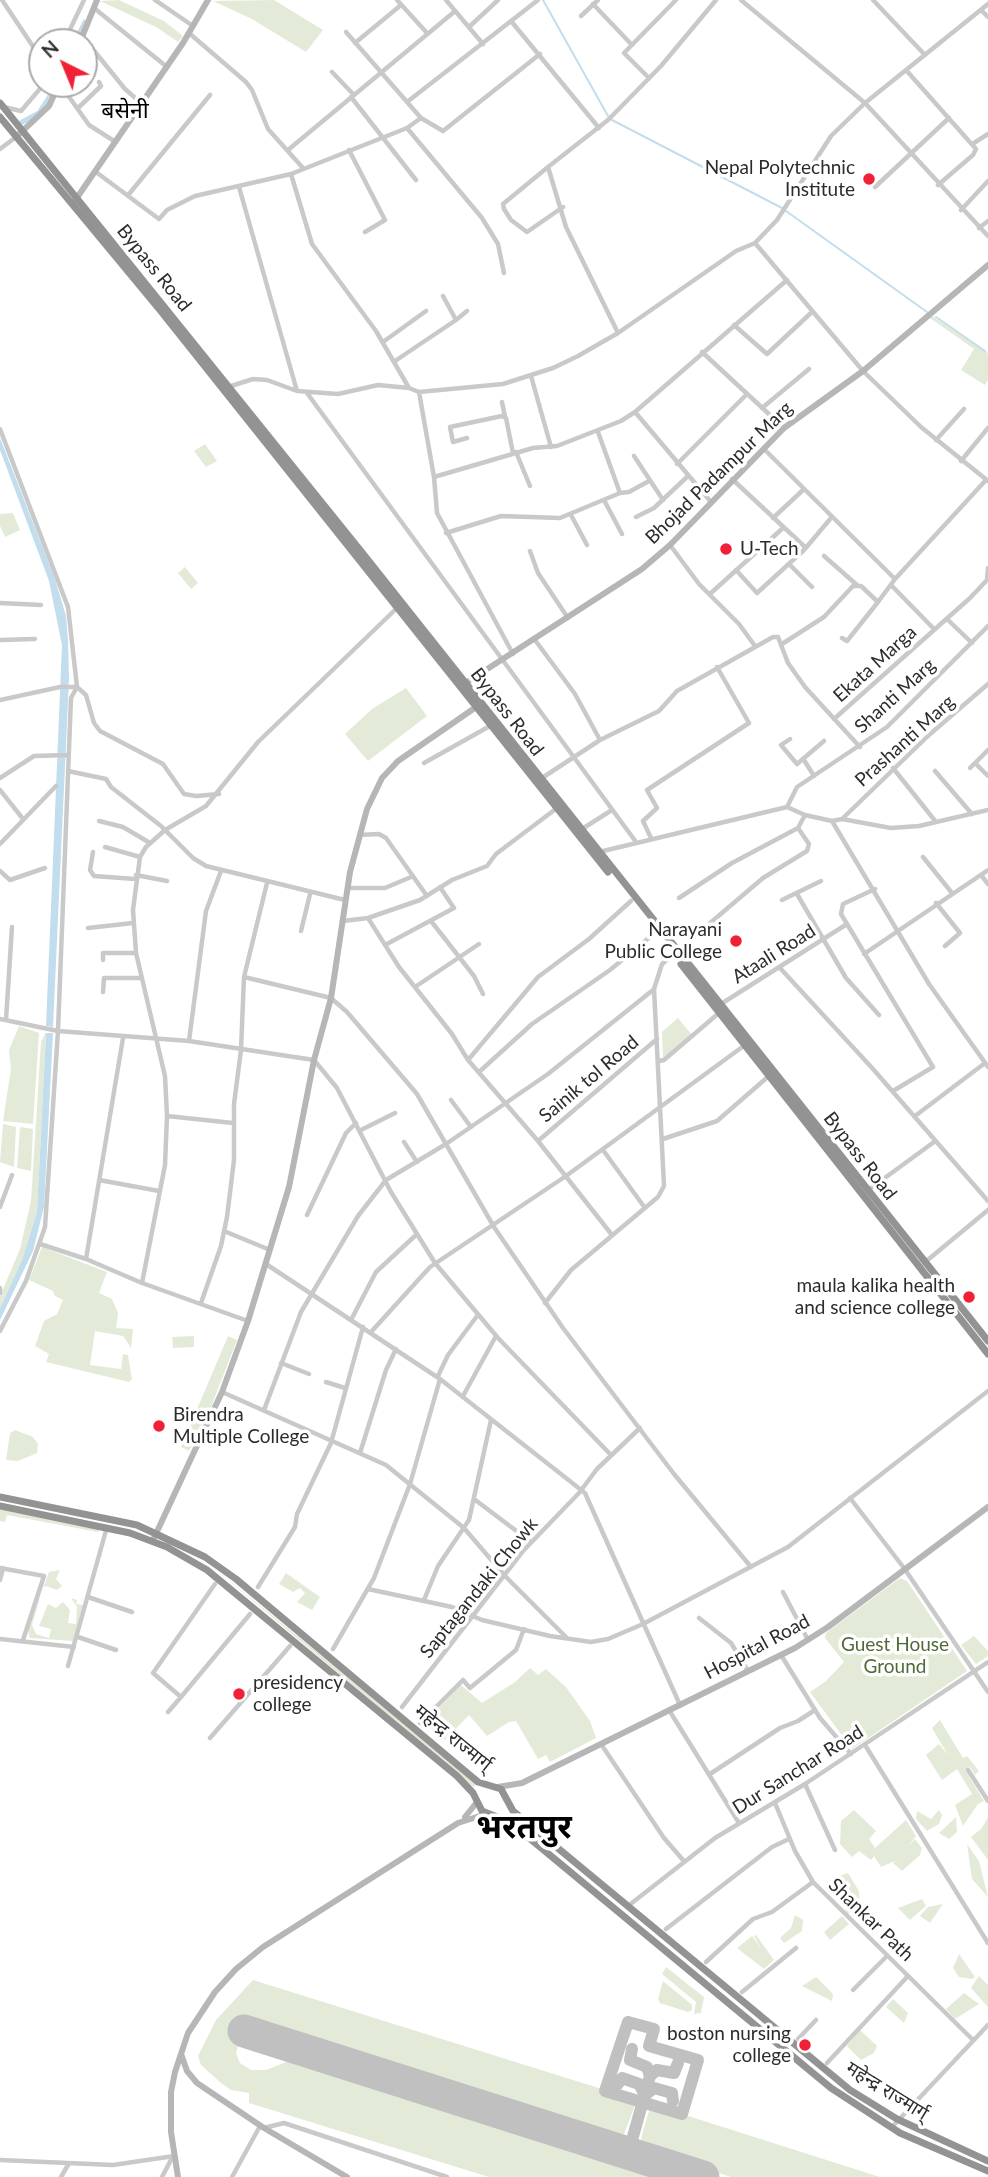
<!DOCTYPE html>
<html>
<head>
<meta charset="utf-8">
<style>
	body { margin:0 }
	#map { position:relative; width:988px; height:2177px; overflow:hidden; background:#fff; font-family:Lato,sans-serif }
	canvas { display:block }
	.north { position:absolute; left:28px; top:28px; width:70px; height:70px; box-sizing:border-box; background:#fff; border:2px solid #ababab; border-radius:50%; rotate:317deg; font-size:19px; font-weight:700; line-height:28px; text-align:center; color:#2c2c2c }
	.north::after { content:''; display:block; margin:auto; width:24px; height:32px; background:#f02136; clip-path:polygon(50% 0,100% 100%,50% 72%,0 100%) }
</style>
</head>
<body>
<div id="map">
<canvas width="988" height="2177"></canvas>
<div class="north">N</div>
</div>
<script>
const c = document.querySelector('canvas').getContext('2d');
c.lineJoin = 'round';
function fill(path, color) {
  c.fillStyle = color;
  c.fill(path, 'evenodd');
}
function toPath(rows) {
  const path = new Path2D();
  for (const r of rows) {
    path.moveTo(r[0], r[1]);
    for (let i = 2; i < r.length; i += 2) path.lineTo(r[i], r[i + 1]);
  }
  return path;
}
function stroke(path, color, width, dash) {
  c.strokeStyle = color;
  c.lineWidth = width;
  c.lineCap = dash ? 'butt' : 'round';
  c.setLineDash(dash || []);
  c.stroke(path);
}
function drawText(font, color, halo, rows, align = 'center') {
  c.font = font + ' Lato,"Noto Sans Devanagari",sans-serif';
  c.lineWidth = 7;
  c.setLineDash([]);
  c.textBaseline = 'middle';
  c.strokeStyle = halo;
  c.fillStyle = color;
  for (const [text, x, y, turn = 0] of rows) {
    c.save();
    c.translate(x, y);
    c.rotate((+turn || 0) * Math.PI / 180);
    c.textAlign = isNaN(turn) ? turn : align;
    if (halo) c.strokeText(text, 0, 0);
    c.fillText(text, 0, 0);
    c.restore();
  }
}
const green = toPath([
	[119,0,164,21,183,36,178,42,156,27,100,1],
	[274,0,323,30,306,52,252,19,213,1],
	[932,316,988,353,988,380,985,385,961,370,974,349,930,318],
	[205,444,217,461,206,467,194,451],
	[13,513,20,530,5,537,0,526,0,514],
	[185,567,198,583,191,589,178,573],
	[406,688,427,716,368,761,345,734,372,709],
	[678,1018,692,1035,663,1058,662,1032],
	[19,1026,39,1033,33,1124,3,1121,11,1069,9,1050],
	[46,1032,37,1212,22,1260,0,1308,0,1296,20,1249,31,1201,41,1042],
	[3,1124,16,1127,14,1167,0,1162],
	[20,1127,33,1129,31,1171,17,1168],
	[42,1247,107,1272,99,1293,112,1299,118,1313,116,1328,133,1329,131,1348,123,1336,95,1331,90,1365,121,1369,123,1354,128,1355,132,1379,129,1382,46,1362,49,1354,35,1346,44,1321,57,1314,63,1300,55,1296,53,1291,29,1280],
	[194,1336,194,1347,173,1348,172,1337],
	[228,1336,237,1340,209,1412,189,1451,181,1447],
	[15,1430,33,1437,38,1444,37,1453,18,1461,6,1460,10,1433],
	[0,1507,104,1526,98,1532,7,1515,5,1522,0,1521],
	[60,1570,56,1579,62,1586,57,1590,46,1586,43,1588,32,1625,36,1634,49,1638,51,1629,39,1626,48,1604,56,1608,63,1602,70,1610,68,1623,76,1624,77,1607,71,1598,77,1600,76,1604,83,1605,73,1641,30,1638,28,1630,49,1572],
	[220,1573,375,1699,476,1785,473,1787],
	[286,1573,320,1597,312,1610,297,1602,305,1593,300,1588,293,1592,279,1584],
	[900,1578,907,1581,967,1671,852,1749,810,1692,826,1681,844,1662,825,1638,826,1633],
	[974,1636,988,1651,988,1656,976,1664,961,1645],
	[530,1668,538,1675,546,1669,566,1687,590,1721,596,1738,550,1762,546,1755,538,1759,516,1721,509,1722,487,1736,469,1715,445,1740,424,1723,461,1685,482,1703,515,1682],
	[940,1720,963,1758,967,1756,979,1771,975,1775,970,1767,965,1770,984,1801,978,1804,963,1826,955,1805,972,1794,957,1769,942,1780,926,1755,939,1744,948,1755,932,1728],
	[854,1810,876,1831,869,1839,875,1848,906,1820,916,1836,908,1846,915,1839,922,1848,920,1855,902,1871,893,1863,895,1861,881,1867,874,1856,871,1860,859,1851,852,1857,840,1844,841,1821],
	[939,1810,942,1815,939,1824,927,1831,916,1819,917,1811,931,1819],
	[956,1817,957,1832,949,1839,939,1833],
	[988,1817,988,1860,971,1837,982,1828],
	[967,1844,979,1861,988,1897,972,1879],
	[848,1873,859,1891,860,1904,848,1914,844,1907,853,1896,836,1877],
	[922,1899,926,1906,910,1920,898,1908],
	[943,1904,930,1923,920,1916,928,1907],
	[795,1915,803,1920,802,1931,784,1943,780,1938,791,1928],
	[842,1916,849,1924,830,1940,824,1932],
	[756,1935,774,1960,764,1969,737,1948,752,1936,761,1948,754,1936],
	[959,1954,975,1977,972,1979,959,1977,953,1968],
	[666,1967,704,1997,701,2013,694,2014,696,2002,662,1974],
	[979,1976,988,1985,988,2007,971,1988],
	[816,1977,833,1994,832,2001,802,1986],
	[253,1980,637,2100,624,2134,610,2139,245,2023,236,2053,240,2063,251,2070,266,2070,291,2060,659,2177,489,2177,249,2103,249,2093,231,2090,221,2083,201,2065,198,2056,216,2020],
	[663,1981,692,2005,692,2010,688,2012,660,2003,658,1999],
	[964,1993,979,2004,955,2019,946,2009],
	[893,1999,908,2013,904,2023,886,2007],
	[860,2030,877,2046,874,2053,861,2060,847,2046],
	[651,2104,682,2114,880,2177,731,2177,647,2150,641,2138]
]);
const water = toPath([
	[0,438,55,579,66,616,68,641,69,679,53,1027,46,1026,62,645,49,581,0,450],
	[46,1033,53,1033,44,1207,33,1251,0,1320,0,1308,22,1260,37,1212]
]);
const stream = toPath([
	[543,0,608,116],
	[612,120,782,208],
	[786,211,927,312],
	[936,317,985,351]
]);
const canal = toPath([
	[75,42,85,22],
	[22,122,39,113,50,96]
]);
const taxiway = toPath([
	[628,2022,654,2029,649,2046,698,2060,682,2114,605,2091,628,2022],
	[632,2049,630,2060,647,2067,650,2076,632,2140,634,2151,642,2158],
	[650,2076,657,2070,674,2073,678,2063],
	[618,2084,622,2078,639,2084,645,2095,654,2088,672,2093,673,2101],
	[611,2148,622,2148,632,2140]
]);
const runway = toPath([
	[244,2031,703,2177]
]);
const street = toPath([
	[2,0,42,60],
	[155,0,193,26],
	[397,0,427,33],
	[446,0,483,44],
	[873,0,925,55],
	[593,4,632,45],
	[988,4,865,103,988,236],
	[94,8,167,67],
	[981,10,988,17],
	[581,16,598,0],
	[511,21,599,128],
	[469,27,498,0],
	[346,32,421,118,443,131,540,54],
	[189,33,246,82,252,90,268,129,303,168],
	[83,37,125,89,141,103],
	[64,42,84,0],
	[355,43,401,5],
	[906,70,976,149,973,155,938,185],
	[332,72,354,95],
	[649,78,624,53,676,0],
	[60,84,89,125,114,141],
	[351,97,416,180],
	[407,102,538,0],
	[4,107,21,111,44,84],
	[78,108,101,86,99,82],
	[407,128,482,218,498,244,504,273],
	[974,143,988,134],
	[0,149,16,137],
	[288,150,454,12],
	[349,150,385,220,365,232],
	[548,167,503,204,504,209,511,220,527,232,563,207],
	[96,172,159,219,167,210,195,196,291,174,407,128,421,118],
	[291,174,312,244,376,331,409,388],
	[239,187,297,391],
	[875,187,949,118],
	[129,194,210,95],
	[961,210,988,181],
	[979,228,988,221],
	[755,243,863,371,921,427,988,481],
	[456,320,467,311],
	[734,325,767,354,812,312],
	[618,333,566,227,548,167,608,120,661,66,716,0],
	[383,342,426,311],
	[702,352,784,428],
	[395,361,456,320,443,296],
	[531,376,551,447],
	[228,387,253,379,267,380,297,391,338,394,378,385,409,388,419,392,503,384,553,368,578,356,618,333,736,251,755,243,777,220,831,136,865,103,741,0],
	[419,392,434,477,437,513,513,654],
	[307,393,636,842],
	[502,402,505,417],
	[762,408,809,369],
	[635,412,711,502],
	[0,429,68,607,77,687,71,698,58,1031,45,1227,26,1281,0,1331],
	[467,438,453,442,450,427,502,416,506,418,513,453],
	[936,440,964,409],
	[764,449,895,579],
	[516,452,530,486],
	[634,456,663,500],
	[961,461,988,428],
	[677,464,747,394],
	[434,477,533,448,557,446,621,421,635,412,787,280],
	[732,479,805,547],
	[620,493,629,492,649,481],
	[604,500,622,534],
	[571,515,587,545],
	[636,517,654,508,688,476],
	[773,518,803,490],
	[446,533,501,516,560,518,620,493,598,432],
	[670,545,699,584,739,624,755,646],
	[530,551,538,573,568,618],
	[824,556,857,585],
	[789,564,812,587],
	[736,570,757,593,804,550,831,518],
	[891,585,934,629],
	[711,593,783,528],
	[0,603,41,605],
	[947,619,972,643],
	[842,638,847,641,878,602],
	[0,640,35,639],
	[535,640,575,694,600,740],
	[782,644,824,617,853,586,861,586,878,602,895,579,986,480],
	[0,700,60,687,77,687,86,695,94,723,100,731,163,764,184,794,196,796,219,794],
	[834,719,970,598,987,580,988,568],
	[790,739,781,745,797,764,824,741],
	[804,760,814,776],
	[424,763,490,726],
	[975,763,988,776],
	[893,768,936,822],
	[970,768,988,750],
	[68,771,106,779,111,787,161,826,193,858,206,866,345,900],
	[935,771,972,814],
	[0,778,34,756,68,755],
	[542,778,600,740,659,711,677,691,773,637,778,637,788,663,805,687,860,747],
	[0,790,23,819],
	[787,807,797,787,887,727,988,626],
	[805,815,832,821,929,984,988,1067],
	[842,819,929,735,988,684],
	[99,821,123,827,150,843],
	[832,821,842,819,891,828,919,826,988,810],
	[582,829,612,810],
	[359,835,379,834,386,838,427,896],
	[651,838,643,821,657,808,647,790,749,723,717,667],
	[0,844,56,786],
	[105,847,140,857],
	[93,852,90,870,94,876,135,879],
	[599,852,787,807,805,815,798,828,732,863,679,898],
	[923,857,952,893],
	[0,871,10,880,45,868],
	[136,875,167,881],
	[981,875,988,884],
	[348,888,385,888,411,877],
	[875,889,843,904,841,914,933,1067,893,1091],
	[797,894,846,978,879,1015],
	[782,900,821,881],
	[936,903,960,933,945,946],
	[368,918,399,967,452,1034,468,1060,538,1141,612,1235],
	[343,921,368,918,420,900,452,880,487,866,496,854,557,808],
	[431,921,474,976,483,994],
	[88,928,133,923],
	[301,931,310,894],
	[385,945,454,908,440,887],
	[864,954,988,870],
	[103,960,103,953,136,953],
	[780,968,873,1069,988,1201],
	[244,977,331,998,347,1012,417,1094,494,1227,563,1328,674,1474,751,1567],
	[415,987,479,944],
	[103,992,104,978,142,978],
	[721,1004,847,924],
	[0,1019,58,1031,189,1041,314,1060,337,1088,391,1192,435,1263,498,1338,611,1455],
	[6,1020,12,927],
	[123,1038,86,1259,142,1283,248,1321],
	[189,1041,206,911,221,871],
	[468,1060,538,977,589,939,631,901],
	[659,1061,664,1060,720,1012],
	[479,1072,532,1024,610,970,656,932],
	[451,1100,471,1127],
	[167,1116,233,1123],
	[915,1116,985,1063],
	[361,1130,395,1113],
	[663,1139,717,1121,770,1075],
	[538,1141,657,1039],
	[404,1142,417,1162],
	[603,1150,645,1208],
	[99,1180,159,1191],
	[867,1191,934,1142],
	[0,1207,12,1175],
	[307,1215,346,1133,356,1123],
	[224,1231,270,1250],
	[40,1244,86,1259],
	[924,1263,988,1210],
	[266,1264,440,1379,585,1493,680,1705],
	[142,1283,165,1165,167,1116,165,1076,136,953,133,910,140,857,146,847,165,830,206,806,258,742,397,608],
	[0,1288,0,1293],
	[201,1303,221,1246,227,1217,234,1160,234,1104,241,1050,244,977,267,883],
	[545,1303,571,1270,658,1197,664,1186,654,989,662,964,763,878,807,851,809,844,798,828],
	[351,1320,376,1272,417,1234],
	[371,1332,430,1267,566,1176,745,1045],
	[281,1363,309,1374],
	[438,1376,448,1355,477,1316],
	[326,1382,345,1388],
	[222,1392,386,1465,464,1528,505,1576,566,1637],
	[463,1396,496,1336],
	[264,1410,301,1312,358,1216,386,1180,446,1144,548,1074,653,990],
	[360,1453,386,1370,396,1349],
	[850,1498,904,1568,988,1692],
	[474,1499,531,1542],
	[0,1568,44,1576,23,1640],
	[0,1580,3,1568],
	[215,1584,153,1673,181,1697,250,1614],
	[258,1587,295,1527,297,1514,331,1443,363,1327],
	[368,1589,452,1607,482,1620,550,1636,591,1642,608,1639,643,1624,788,1547,988,1391],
	[783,1592,808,1640],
	[88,1597,132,1612],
	[424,1600,438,1566,469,1520,491,1420],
	[699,1618,731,1643,748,1671],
	[78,1637,116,1650],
	[0,1639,74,1647],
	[333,1649,374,1578,410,1484,440,1379],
	[781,1655,820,1718,851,1754],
	[68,1666,107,1527],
	[402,1707,523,1551,579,1493,597,1469,640,1428],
	[669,1710,739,1823],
	[168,1712,181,1697],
	[420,1723,463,1680,470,1688,516,1650,524,1629],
	[210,1738,290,1646],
	[601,1744,664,1838,683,1860],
	[865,1745,988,1943],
	[968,1770,988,1801],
	[710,1774,780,1728,798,1721,815,1710],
	[805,1784,835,1850],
	[775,1803,795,1851,813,1882,973,2040],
	[628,1906,715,1838,805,1784,988,1662],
	[666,1929,772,1847,789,1839],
	[706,1962,753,1919,772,1912,813,1882],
	[853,1990,887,1956],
	[742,1992,796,1948],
	[798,2039,816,2020],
	[827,2063,908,1976],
	[892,2127,988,2025],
	[264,2128,284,2123,447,2177],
	[0,2160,113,2165,174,2156],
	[61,2177,68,2165],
	[162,2177,173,2156],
	[232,2177,260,2126]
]);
const secondary = toPath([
	[80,42,97,0],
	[16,137,49,106,59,84],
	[74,202,183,43,208,0],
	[461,686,642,569,670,545,784,428,863,371,988,265],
	[154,1538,222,1392,248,1321,289,1187,314,1060,331,998,350,872,367,809,382,778,398,761,479,705],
	[498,1787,522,1783,795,1648,828,1627,988,1507],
	[465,1817,477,1802],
	[181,2054,187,2071,197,2083,264,2128,347,2177],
	[178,2177,171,2132,171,2092,175,2072,188,2033,215,1992,236,1969,263,1947,458,1823,486,1814]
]);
const highway = toPath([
	[0,103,364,555,988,1341],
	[0,117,160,310,608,872],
	[681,964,988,1354],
	[0,1497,137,1525,205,1557,236,1579,478,1782,501,1789,513,1811,850,2090,897,2119,988,2161],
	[0,1506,130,1533,167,1547,207,1570,457,1776,473,1793,482,1811,505,1820,522,1832,831,2088,900,2133,988,2171]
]);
const markers = [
	[869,179,7,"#f02136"],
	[726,549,7,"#f02136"],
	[736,941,7,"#f02136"],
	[969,1297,7,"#f02136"],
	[159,1426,7,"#f02136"],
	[239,1694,7,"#f02136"],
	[805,2045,7,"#f02136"]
];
const poiNames = [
	["Nepal Polytechnic",855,168],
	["Institute",855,190],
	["U-Tech",740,549,"left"],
	["Narayani",722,930],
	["Public College",722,952],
	["maula kalika health",955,1286],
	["and science college",955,1308],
	["Birendra",173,1415,"left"],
	["Multiple College",173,1437,"left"],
	["presidency",253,1683,"left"],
	["college",253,1705,"left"],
	["boston nursing",791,2034],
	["college",791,2056]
];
const streetNames = [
	["Bypass Road",154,268,51],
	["Bhojad Padampur Marg",719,473,-44],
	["Ekata Marga",875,664,-42],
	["Shanti Marg",895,696,-42],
	["Bypass Road",507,712,52],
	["Prashanti Marg",905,741,-42],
	["Ataali Road",774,954,-32],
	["Sainik tol Road",589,1079,-40],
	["Bypass Road",860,1156,52],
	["Saptagandaki Chowk",479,1588,-51],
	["Hospital Road",757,1647,-28],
	["महेन्द्र राज्मार्ग्",453,1738,39],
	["Dur Sanchar Road",798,1770,-32],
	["Shankar Path",871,1920,44],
	["महेन्द्र राज्मार्ग्",887,2091,32]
];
const parkNames = [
	["Guest House",895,1645],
	["Ground",895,1667]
];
const quarterNames = [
	["बसेनी",125,111]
];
const townNames = [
	["भरतपुर",524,1827]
];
fill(green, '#e3ebd8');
fill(water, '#c2dded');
stroke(stream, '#c2dded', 2);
stroke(canal, '#c2dded', 5);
stroke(taxiway, '#c0c0c0', 12);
stroke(runway, '#c0c0c0', 33);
stroke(street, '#c9c9c9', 4.5);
stroke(secondary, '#b6b6b6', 6);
stroke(highway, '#939393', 7);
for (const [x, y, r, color] of markers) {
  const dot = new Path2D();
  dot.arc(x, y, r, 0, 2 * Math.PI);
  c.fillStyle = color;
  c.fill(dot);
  stroke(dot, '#fff', 2.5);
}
drawText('19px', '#2c2c2c', '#fff', poiNames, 'right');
drawText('19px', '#2c2c2c', '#fff', streetNames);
drawText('19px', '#506a37', '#fff', parkNames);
drawText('23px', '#000', '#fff', quarterNames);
drawText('bold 33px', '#000', '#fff', townNames);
</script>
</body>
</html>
